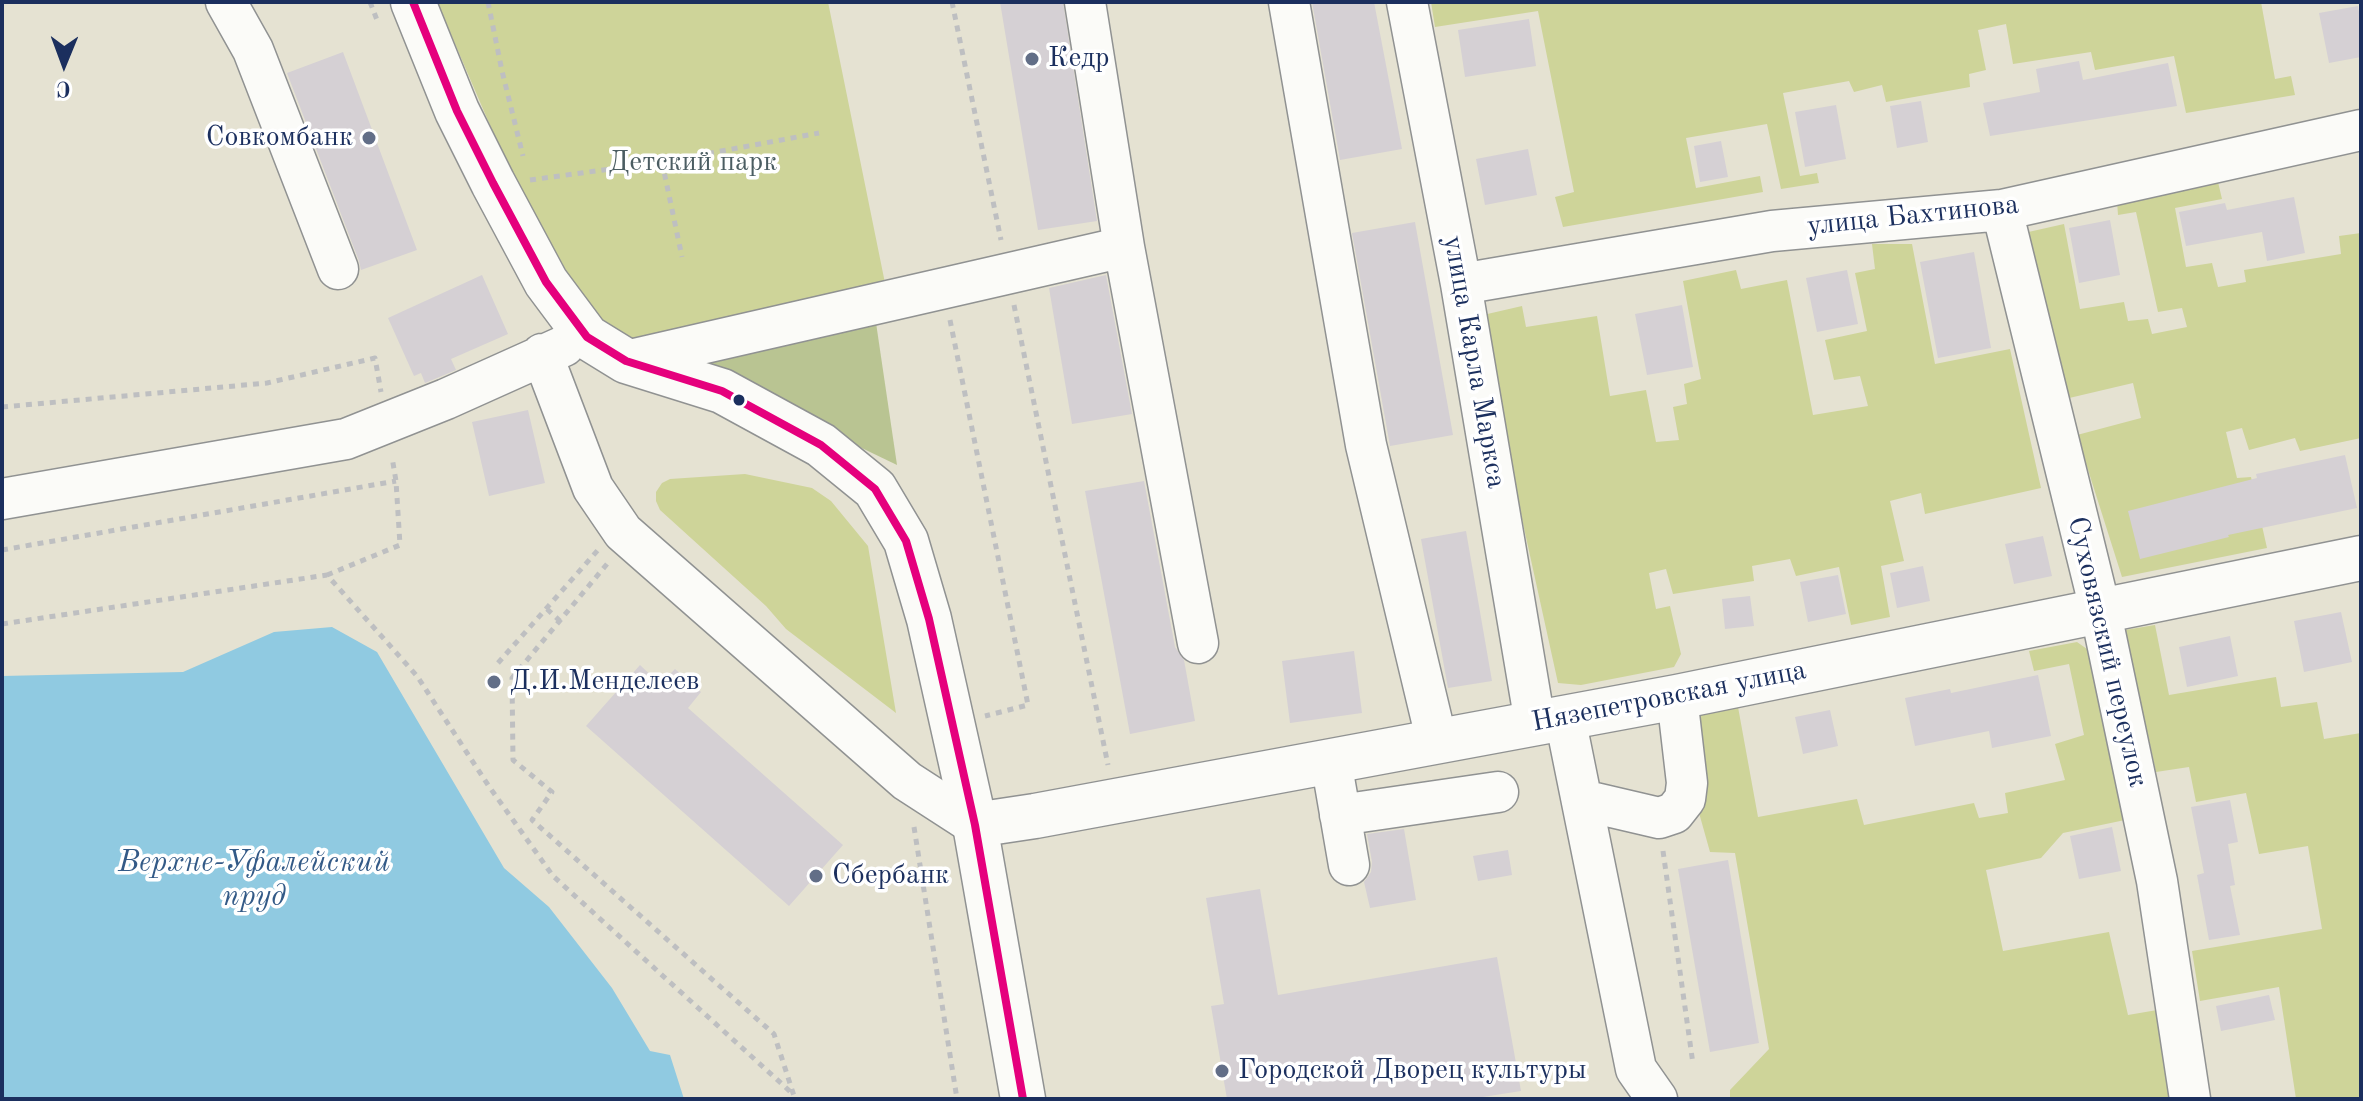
<!DOCTYPE html>
<html>
<head>
<meta charset="utf-8">
<style>
	body { margin:0 }
	#map { position:relative; width:2363px; height:1101px; overflow:hidden; background:#e5e2d2; font-family:"Old Standard TT",serif }
	canvas { display:block }
	.frame { position:absolute; inset:0; border:4px solid #1b2f5e; pointer-events:none }
	.north { position:absolute; left:24px; top:24px; width:80px; height:80px; -webkit-text-stroke:6px #fff; paint-order:stroke; rotate:181deg; font-size:22px; font-weight:700; line-height:32px; text-align:center; color:#1b2f5e }
	.north::after { content:''; display:block; margin:auto; width:28px; height:36px; background:#1b2f5e; clip-path:polygon(50% 0,100% 100%,50% 72%,0 100%) }
</style>
</head>
<body>
<div id="map">
<canvas width="2363" height="1101"></canvas>
<div class="frame"></div>
<div class="north">С</div>
</div>
<script>
const c = document.querySelector('canvas').getContext('2d');
c.lineJoin = 'round';
function fill(path, color) {
  c.fillStyle = color;
  c.fill(path, 'evenodd');
}
function toPath(rows) {
  const path = new Path2D();
  for (const r of rows) {
    path.moveTo(r[0], r[1]);
    for (let i = 2; i < r.length; i += 2) path.lineTo(r[i], r[i + 1]);
  }
  return path;
}
function stroke(path, color, width, dash) {
  c.strokeStyle = color;
  c.lineWidth = width;
  c.lineCap = dash ? 'butt' : 'round';
  c.setLineDash(dash || []);
  c.stroke(path);
}
function drawText(font, color, halo, rows, align = 'center') {
  c.font = font + ' "Old Standard TT",serif';
  c.lineWidth = 7;
  c.setLineDash([]);
  c.textBaseline = 'middle';
  c.strokeStyle = halo;
  c.fillStyle = color;
  for (const [text, x, y, turn = 0] of rows) {
    c.save();
    c.translate(x, y);
    c.rotate((+turn || 0) * Math.PI / 180);
    c.textAlign = isNaN(turn) ? turn : align;
    if (halo) c.strokeText(text, 0, 0);
    c.fillText(text, 0, 0);
    c.restore();
  }
}
const green = toPath([
	[437,2,828,2,886,288,610,346,514,181],
	[1431,2,2261,2,2275,79,2291,76,2295,95,2186,113,2174,56,2095,70,2091,52,2013,64,2006,24,1978,30,1986,70,1969,74,1970,87,1886,102,1882,85,1854,92,1849,81,1783,93,1800,176,1817,173,1819,183,1781,189,1767,124,1686,138,1696,188,1760,176,1763,192,1563,227,1555,197,1574,192,1538,11,1435,27],
	[2218,182,2222,199,2175,208,2186,267,2212,263,2218,287,2246,282,2244,270,2341,254,2339,236,2361,233,2361,438,2300,451,2295,438,2249,450,2242,428,2226,432,2237,478,2251,477,2267,548,2122,577,2077,435,2141,418,2133,383,2065,399,2024,233,2064,224,2080,309,2124,302,2128,321,2148,319,2152,334,2187,327,2182,308,2158,312,2136,212,2118,215,2117,201],
	[1872,244,1912,244,1935,364,2010,349,2041,488,1925,514,1921,493,1890,501,1904,561,1881,566,1890,617,1851,625,1839,567,1796,576,1790,559,1752,566,1754,581,1673,594,1666,569,1649,573,1656,609,1670,606,1681,654,1674,667,1581,685,1558,683,1522,519,1483,315,1522,306,1526,327,1597,316,1610,396,1646,390,1656,442,1679,440,1673,407,1687,404,1684,384,1701,379,1683,281,1736,270,1741,289,1787,280,1813,415,1868,406,1860,376,1834,380,1825,340,1867,331,1855,273,1875,269],
	[745,474,812,488,831,501,868,546,896,713,786,629,766,606,660,510,656,501,656,492,662,483,670,479],
	[2155,625,2169,695,2276,677,2281,707,2317,702,2324,739,2361,733,2361,1099,2296,1099,2279,987,2200,1001,2192,951,2322,929,2308,846,2259,854,2246,793,2196,802,2189,767,2156,772,2125,630],
	[2077,642,2097,656,2125,820,2063,833,2041,858,1986,870,2003,951,2109,932,2128,1015,2163,1009,2172,1099,1730,1099,1730,1090,1769,1049,1735,853,1710,852,1694,795,1684,717,1738,707,1758,817,1857,799,1864,825,1974,803,1979,818,2008,813,2005,793,2065,780,2055,744,2084,735,2069,664,2034,671,2029,651]
]);
const forest = toPath([
	[875,316,897,465,681,361]
]);
const water = toPath([
	[332,627,377,652,504,868,549,907,612,988,650,1051,670,1055,684,1099,2,1099,2,676,183,672,274,632]
]);
const building = toPath([
	[1000,2,1063,2,1097,221,1038,230],
	[1312,2,1374,2,1402,149,1340,160],
	[2358,6,2361,24,2361,57,2329,63,2319,13],
	[1529,19,1536,66,1465,77,1458,30],
	[343,52,417,250,361,270,359,261,287,73],
	[2079,61,2083,80,2168,63,2177,106,1990,136,1983,103,2040,92,2036,69],
	[1921,101,1928,142,1897,148,1890,106],
	[1836,105,1846,159,1805,167,1795,112],
	[1721,141,1728,177,1700,182,1694,146],
	[1528,149,1537,195,1485,205,1476,159],
	[2294,197,2305,253,2267,261,2262,232,2186,246,2179,212,2225,203,2227,210],
	[2110,220,2120,275,2079,283,2069,228],
	[1415,222,1453,435,1390,446,1352,233],
	[1974,252,1991,348,1938,358,1920,262],
	[1847,270,1858,324,1817,332,1806,278],
	[482,275,508,334,451,359,456,370,437,378,425,383,421,373,414,376,388,318],
	[1106,275,1132,414,1072,424,1049,288],
	[1682,305,1693,367,1647,375,1635,314],
	[528,410,545,483,489,496,472,422],
	[2345,455,2357,508,2228,535,2229,537,2140,559,2128,511,2257,478,2256,474],
	[1144,481,1175,647,1184,660,1195,721,1130,734,1085,491],
	[1466,531,1492,681,1448,688,1421,539],
	[2043,536,2052,576,2014,584,2005,544],
	[1923,566,1930,601,1897,608,1890,573],
	[1838,575,1846,614,1808,622,1800,582],
	[1750,596,1754,626,1725,629,1722,599],
	[2341,612,2352,662,2304,672,2294,621],
	[2230,636,2238,676,2187,687,2179,647],
	[1354,651,1362,713,1290,723,1282,661],
	[640,665,660,684,675,669,701,692,688,708,843,845,789,906,586,726],
	[2038,675,2051,736,1992,748,1989,731,1915,746,1905,698,1950,689,1951,693],
	[1830,710,1838,746,1803,754,1795,717],
	[2230,800,2238,842,2228,844,2235,885,2230,886,2240,935,2209,940,2197,875,2204,873,2191,807],
	[2112,827,2121,871,2079,879,2070,836],
	[1404,829,1416,900,1370,908,1364,882,1371,872,1372,862,1367,834],
	[1508,850,1512,875,1478,881,1473,856],
	[1728,860,1759,1043,1710,1052,1678,869],
	[1260,889,1278,995,1497,957,1521,1091,1470,1099,1227,1099,1211,1006,1224,1004,1206,898],
	[2269,995,2275,1020,2221,1031,2216,1006]
]);
const path = toPath([
	[370,2,377,20],
	[488,2,502,71,523,156],
	[952,2,1001,240],
	[662,162,682,257],
	[530,180,662,162,819,133],
	[1014,305,1108,765],
	[950,320,1028,705,985,716],
	[2,407,267,383,375,358,381,392],
	[2,550,396,481],
	[607,564,512,678,513,760,552,792,532,820,774,1034,795,1099],
	[327,575,400,545,396,481,392,457],
	[547,609,560,621],
	[2,624,327,575,417,676,488,785,553,876,794,1095],
	[498,663,598,550],
	[914,827,957,1099],
	[1663,851,1693,1064]
]);
const minor = toPath([
	[226,2,253,50,338,269],
	[1085,2,1124,247],
	[1289,2,1366,445,1437,742],
	[1407,2,1461,284,1535,723],
	[2002,210,2100,609,2157,881,2190,1099],
	[1461,284,1772,231,2002,210,2361,130],
	[542,354,593,488,623,532,907,781,975,825],
	[626,361,1124,247,1198,643],
	[2,499,346,439,446,399,564,346],
	[1565,718,1636,1069,1657,1099],
	[1331,761,1349,865],
	[1582,800,1659,818,1674,813,1685,799,1687,783,1677,697],
	[1340,815,1498,792]
]);
const major = toPath([
	[413,2,457,111,493,183,546,282,587,337,626,361,722,391,821,445,875,489,906,541,929,619,975,825,1023,1099],
	[975,825,1035,816,1677,697,2361,558]
]);
const bus1 = toPath([
	[413,2,457,111,493,183,546,282,587,337,626,361,722,391,821,445,875,489,906,541,929,619,975,825,1023,1099]
]);
const markers = [
	[1032,59,8,"#626e87"],
	[369,138,8,"#626e87"],
	[739,400,7,"#1b2f5e"],
	[494,682,8,"#626e87"],
	[816,876,8,"#626e87"],
	[1222,1071,8,"#626e87"]
];
const poiNames = [
	["Кедр",1048,59],
	["Совкомбанк",353,138,"right"],
	["Д.И.Менделеев",510,682],
	["Сбербанк",832,876],
	["Городской Дворец культуры",1238,1071]
];
const parkNames = [
	["Детский парк",693,163]
];
const streetNames = [
	["улица Бахтинова",1913,216,-6],
	["улица Карла Маркса",1474,362,80],
	["Суховязский переулок",2107,652,77],
	["Нязепетровская улица",1669,697,-11]
];
const waterNames = [
	["Верхне-Уфалейский",254,863],
	["пруд",254,897]
];
fill(green, '#ced499');
fill(forest, '#b9c492');
fill(water, '#90cae1');
fill(building, '#d5d0d4');
stroke(minor, '#909292', 43);
stroke(major, '#909292', 47);
stroke(path, '#bebfc1', 5, [6, 6]);
stroke(minor, '#fbfbf8', 40);
stroke(major, '#fbfbf8', 44);
stroke(bus1, '#e5007d', 8);
for (const [x, y, r, color] of markers) {
  const dot = new Path2D();
  dot.arc(x, y, r, 0, 2 * Math.PI);
  c.fillStyle = color;
  c.fill(dot);
  stroke(dot, '#fff', 3);
}
drawText('28px', '#1b2f5e', '#fff', poiNames, 'left');
drawText('28px', '#4b5d62', '#fff', parkNames);
drawText('28px', '#1b2f5e', '#fff', streetNames);
drawText('italic 30px', '#335a87', '#fff', waterNames);
</script>
</body>
</html>
